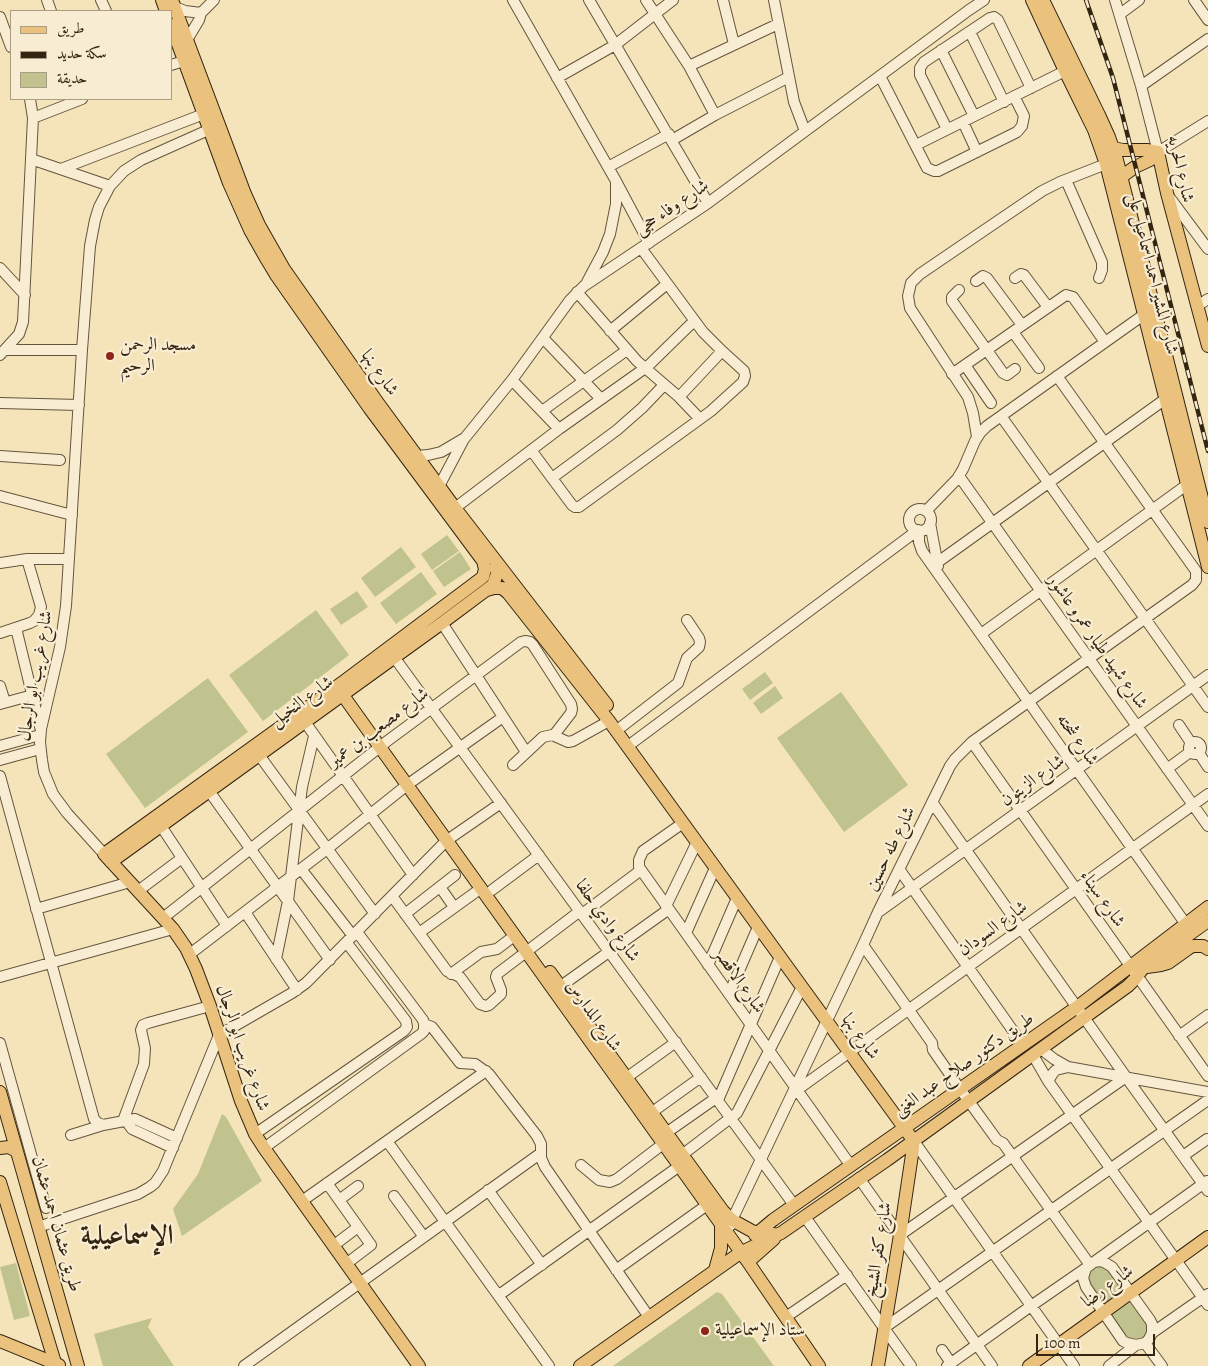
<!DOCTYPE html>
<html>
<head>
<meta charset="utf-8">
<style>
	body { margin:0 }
	#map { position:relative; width:1208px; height:1366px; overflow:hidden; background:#f5e4ba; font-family:Alegreya,Amiri,serif }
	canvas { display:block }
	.legend { position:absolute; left:10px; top:10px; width:162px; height:90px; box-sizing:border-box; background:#f8edd2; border:1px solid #a99d85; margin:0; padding:6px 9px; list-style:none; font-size:15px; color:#332512 }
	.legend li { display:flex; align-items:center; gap:10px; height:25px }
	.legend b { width:25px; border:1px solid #a99d85 }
	.scale { position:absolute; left:1036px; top:1334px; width:119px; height:22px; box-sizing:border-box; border:2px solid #332512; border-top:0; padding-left:6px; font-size:15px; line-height:18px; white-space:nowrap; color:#332512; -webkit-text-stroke:4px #f8edd2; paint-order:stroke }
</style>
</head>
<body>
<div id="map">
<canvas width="1208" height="1366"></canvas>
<ul class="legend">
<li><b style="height:6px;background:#eac27d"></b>طريق</li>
<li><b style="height:6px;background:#332512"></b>سكة حديد</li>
<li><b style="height:14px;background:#c0c38d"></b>حديقة</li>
</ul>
<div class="scale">100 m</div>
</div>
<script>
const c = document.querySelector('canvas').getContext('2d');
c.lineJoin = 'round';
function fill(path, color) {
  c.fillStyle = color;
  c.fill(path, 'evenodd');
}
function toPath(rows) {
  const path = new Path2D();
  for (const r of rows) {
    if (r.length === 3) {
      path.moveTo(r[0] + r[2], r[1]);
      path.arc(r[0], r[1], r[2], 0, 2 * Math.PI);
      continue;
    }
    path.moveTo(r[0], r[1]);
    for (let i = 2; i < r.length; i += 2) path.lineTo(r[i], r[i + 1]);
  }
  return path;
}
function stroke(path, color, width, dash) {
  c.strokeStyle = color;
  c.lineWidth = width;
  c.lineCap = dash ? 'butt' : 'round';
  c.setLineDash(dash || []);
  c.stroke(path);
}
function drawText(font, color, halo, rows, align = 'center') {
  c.font = font + ' Alegreya,Amiri,serif';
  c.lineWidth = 4.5;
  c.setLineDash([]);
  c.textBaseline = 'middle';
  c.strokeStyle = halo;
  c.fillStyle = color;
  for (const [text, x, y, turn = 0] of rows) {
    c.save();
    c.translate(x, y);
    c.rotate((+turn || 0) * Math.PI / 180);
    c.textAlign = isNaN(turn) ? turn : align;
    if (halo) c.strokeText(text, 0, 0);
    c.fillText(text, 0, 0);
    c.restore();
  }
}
const green = toPath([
	[447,535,459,551,432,570,421,554],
	[401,547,416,567,375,597,361,578],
	[460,552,471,569,444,587,433,571],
	[421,572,437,594,396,624,380,603],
	[357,591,368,607,341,625,330,609],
	[316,610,349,655,263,721,229,675],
	[765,672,773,683,750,700,742,689],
	[208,678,248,732,145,808,106,754],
	[775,686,783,698,761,714,753,703],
	[841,692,908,785,844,832,777,738],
	[222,1114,226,1117,262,1181,182,1236,173,1209,198,1174],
	[16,1263,30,1316,14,1320,0,1267],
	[1106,1264,1150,1323,1147,1335,1140,1341,1128,1340,1089,1283,1088,1278,1090,1266],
	[717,1292,722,1294,774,1366,613,1366],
	[152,1318,148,1327,174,1366,103,1366,94,1334]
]);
const minor = toPath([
	[47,0,51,11],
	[101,0,106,11],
	[513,0,616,181,649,243],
	[589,0,708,203],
	[646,0,689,66,715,115],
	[723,0,734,44],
	[774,0,794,102,805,131],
	[1115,0,1141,86,1158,152,1208,121],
	[1194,0,1208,20],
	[175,7,185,11,201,13],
	[1120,14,1139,0],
	[0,17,11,47],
	[970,32,1004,102],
	[187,40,199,20,201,13,214,0],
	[941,50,974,116],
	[171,65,184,61],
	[689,66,778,24],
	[880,76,927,168,934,171,938,171,1017,132,1022,126,1024,116,1014,96],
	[557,78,615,45,673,0],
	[1141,86,1208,39],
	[33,118,82,99],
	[963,122,977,152],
	[947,129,920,75,920,68,924,62,990,18,994,17,998,20,1031,88],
	[672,140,715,115,789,77],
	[916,145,1065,71],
	[31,159,110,186],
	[608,167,669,134],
	[61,169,209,112],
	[1066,180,1102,262,1102,270,1099,278],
	[1170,198,1208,249],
	[0,268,25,295],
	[1015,278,1021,274,1024,275,1048,307],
	[976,281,983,276,987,278,1022,325],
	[587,282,603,252,610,234,616,204,616,182],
	[959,290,952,297,952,301,1003,373,1007,375,1015,369],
	[577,292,637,361,679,397,700,419],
	[1197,306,1208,299],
	[610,331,667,284],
	[1013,332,1039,368],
	[543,338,601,399],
	[5,350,82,350],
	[0,355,19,334,23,322,33,118,30,99],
	[965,365,991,403],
	[952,374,1066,295,1073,297,1105,342],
	[512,380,559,429],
	[679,397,722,351],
	[0,403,79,405],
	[542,411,627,350],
	[1001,416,1208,707],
	[977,437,973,413,968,397,910,308,908,296,911,283,920,274,1042,191,1060,182,1106,164],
	[531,450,572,505,575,507,579,507,711,411,743,382,745,376,744,371,722,351,703,332,641,248],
	[0,456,60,460],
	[417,456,428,455,441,452,463,439],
	[959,476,1208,826],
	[552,478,617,430,642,408,664,385],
	[436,492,464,439,512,380,570,300,584,286,708,203,969,10,984,0],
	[0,496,72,515],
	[455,508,559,429,648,366,694,321],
	[920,520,11],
	[926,511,957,479,963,469,975,441,980,433,987,426,1149,311],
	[930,523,938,566],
	[919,531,919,542,922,551,1185,923],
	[938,562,1171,395],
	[0,563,27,559,69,559],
	[442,623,526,752],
	[16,628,40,727],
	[0,633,30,623,34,621,39,615,41,607,27,559],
	[981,634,1192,481],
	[394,657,794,1205],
	[0,686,5,702],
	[0,704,33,695],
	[305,722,413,875],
	[1179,725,1191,743],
	[616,731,678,683,687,658,699,647,700,642,699,638,687,620],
	[1195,748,6],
	[972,742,1208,1076],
	[0,746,40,735],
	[628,746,918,530],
	[1199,753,1208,767],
	[259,755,375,914],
	[0,760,40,749],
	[513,765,543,737,552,735,568,742,573,741,609,721],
	[1167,769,1190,752],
	[0,776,94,1119,98,1123,103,1125,135,1119,177,1138],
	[209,791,330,960],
	[932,802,1126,1077,1208,1191],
	[683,823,643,851,639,860,639,867,851,1166],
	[161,826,227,926],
	[104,854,67,813,53,794,44,772,42,760,40,742,41,729,60,647,66,606,82,350,90,246,95,220,99,207,110,186,124,171,141,160,215,127],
	[301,869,353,936],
	[899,869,1023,1045],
	[440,887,454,907],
	[492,890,539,855],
	[138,891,182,858],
	[392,896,447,971,460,977,480,1004,486,1006,489,1005,501,994,501,990,496,977,497,974,580,911],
	[666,906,697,842],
	[36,909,130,882],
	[880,911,1208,675],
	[245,912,297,990],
	[405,914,455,875],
	[582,914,641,870],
	[163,918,386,742,521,642,525,641,530,642,533,645,571,704,572,709,571,713,554,735],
	[419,933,480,889],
	[686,933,715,868],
	[863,945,932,1043,933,1050,960,1089,997,1140,1003,1143,1090,1265],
	[190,954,327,849,407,785,503,717],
	[276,959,288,901,302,787,314,736],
	[708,965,737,898],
	[451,974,481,952,497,949,514,936],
	[0,977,173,929],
	[561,986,669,909],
	[729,994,758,927],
	[424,1024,432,1027,460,1063,475,1064,489,1074,537,1136,541,1144,541,1158,545,1167,649,1317],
	[1179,1036,1208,1015],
	[0,1043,46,1208],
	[1041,1049,1054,1059,1068,1067,1208,1092],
	[1033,1055,1048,1081,1208,1305],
	[626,1078,676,1042],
	[1048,1081,1053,1073,1056,1070,1068,1067],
	[797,1090,1208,794],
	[718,1100,780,957],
	[651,1113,701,1077],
	[123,1121,144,1064,145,1048,141,1030,143,1025,148,1023,210,1006],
	[127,1121,129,1125,132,1129,173,1148],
	[666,1133,716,1098],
	[255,1134,404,1031,407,1027,406,1021,347,943],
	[71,1135,103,1125],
	[913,1140,1074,1366],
	[387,1141,549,1366],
	[264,1148,421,1034,424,1031,424,1024,423,1020,357,932],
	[682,1155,737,1113,802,987],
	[1183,1156,1207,1139],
	[581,1165,599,1180,610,1182,617,1179,663,1144],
	[859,1178,992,1366],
	[327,1183,371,1245,346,1264],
	[488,1190,542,1265],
	[394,1196,424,1237],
	[339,1200,358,1186],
	[302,1201,486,1071],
	[805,1217,911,1366],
	[731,1225,732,1220,863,945,878,912,950,766,955,759,972,742,1192,585,1196,580,1196,571,1057,376],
	[38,1227,138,1194,150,1187,155,1183,163,1171,219,1035,292,993,306,983,446,841,501,803],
	[900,1235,1126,1077],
	[333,1246,358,1227],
	[1099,1261,1104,1262,1112,1267,1150,1320,1152,1324,1152,1333,1149,1339,1145,1343,1136,1345,1127,1343,1123,1341,1086,1287,1083,1278,1086,1268,1094,1262,1099,1261],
	[1094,1262,1207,1181],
	[616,1270,707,1205],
	[499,1295,685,1162],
	[786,1317,847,1275],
	[884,1328,1208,1100],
	[1152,1333,1208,1294],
	[1145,1343,1162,1366],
	[942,1350,951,1363],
	[244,1366,541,1153],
	[947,1366,1031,1306,1086,1268],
	[1109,1366,1136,1345]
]);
const major = toPath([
	[162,0,166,11],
	[172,0,245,194,259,225,284,269,378,403,455,508,607,705],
	[1032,0,1065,71,1094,130,1106,164,1208,567],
	[1043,0,1099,115,1109,137,1117,160,1208,522],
	[171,25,229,183,250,230,267,260,276,275,370,409,483,561,485,569,483,577,343,682,104,854,173,929,186,948,196,969,210,1006,241,1101,255,1134,264,1148,419,1366],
	[1113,148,1123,150,1147,150,1158,152],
	[1158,152,1167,193,1208,346],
	[1121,177,1135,167,1150,160,1158,152],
	[487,590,494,588,502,588,508,593,609,721,913,1140,913,1148,900,1235,878,1366],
	[337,687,748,1262,819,1366],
	[111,862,442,623,493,585,497,574,496,561],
	[1147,967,1161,965,1168,963,1189,948,1193,946,1203,946,1208,949],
	[550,972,723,1211,732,1220,752,1231,763,1234,774,1234],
	[0,1092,78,1366],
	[0,1148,9,1147,16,1151],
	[0,1182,56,1366],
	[755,1235,773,1220,1077,1007,1208,907],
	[748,1262,774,1239],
	[715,1270,721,1248,721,1224],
	[0,1341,59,1365],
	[580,1366,740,1253,781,1233,887,1160,1128,986,1135,979,1144,967,1208,921],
	[1029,1366,1208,1237]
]);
const rail = toPath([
	[1086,0,1113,78,1208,451]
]);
const markers = [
	[110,356,5,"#8f2418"],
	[705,1331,5,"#8f2418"]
];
const streetNames = [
	["شارع الحريه",1180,169,77],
	["شارع وفاء حجى",672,208,-34],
	["شارع المشير احمد اسماعيل على",1152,274,76],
	["شارع بنها",379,373,55],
	["شارع شهيد طيار عمرو عاشور",1097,642,55],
	["شارع غريب ابو الرجال",36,676,-80],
	["شارع النخيل",302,702,-36],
	["شارع مصعب بن عمير",379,728,-37],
	["شارع شحته",1077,740,55],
	["شارع الزيتون",1033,781,-36],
	["شارع طه حسين",891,849,-64],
	["شارع سيناء",1102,899,55],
	["شارع وادي حلفا",607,921,54],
	["شارع السودان",993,929,-36],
	["شارع الاقصر",739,981,55],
	["شارع المدارس",593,1016,55],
	["شارع بنها",860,1037,54],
	["شارع غريب ابو الرجال",242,1048,71],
	["طريق دكتور صلاح عبد الغنى",964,1065,-35],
	["طريق عثمان احمد عثمان",56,1224,74],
	["شارع كفر الشيخ",879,1250,-81],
	["شارع رضا",1108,1287,-36]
];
const poiNames = [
	["مسجد الرحمن",120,346],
	["الرحيم",120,367],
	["ستاد الإسماعيلية",715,1331]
];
const townNames = [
	["الإسماعيلية",127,1237]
];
fill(green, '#c0c38d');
stroke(minor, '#64553c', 12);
stroke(major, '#332512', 14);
stroke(minor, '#f8edd2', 10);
stroke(major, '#eac27d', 12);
stroke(rail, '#332512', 4.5);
stroke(rail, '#f8edd2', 2.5, [8]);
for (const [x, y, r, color] of markers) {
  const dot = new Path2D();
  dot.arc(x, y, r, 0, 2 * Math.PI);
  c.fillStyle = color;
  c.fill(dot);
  stroke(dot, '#f8edd2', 2);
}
drawText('18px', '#332512', '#f8edd2', streetNames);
drawText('18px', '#332512', '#f8edd2', poiNames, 'left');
drawText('bold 28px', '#332512', '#f8edd2', townNames);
</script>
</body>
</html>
